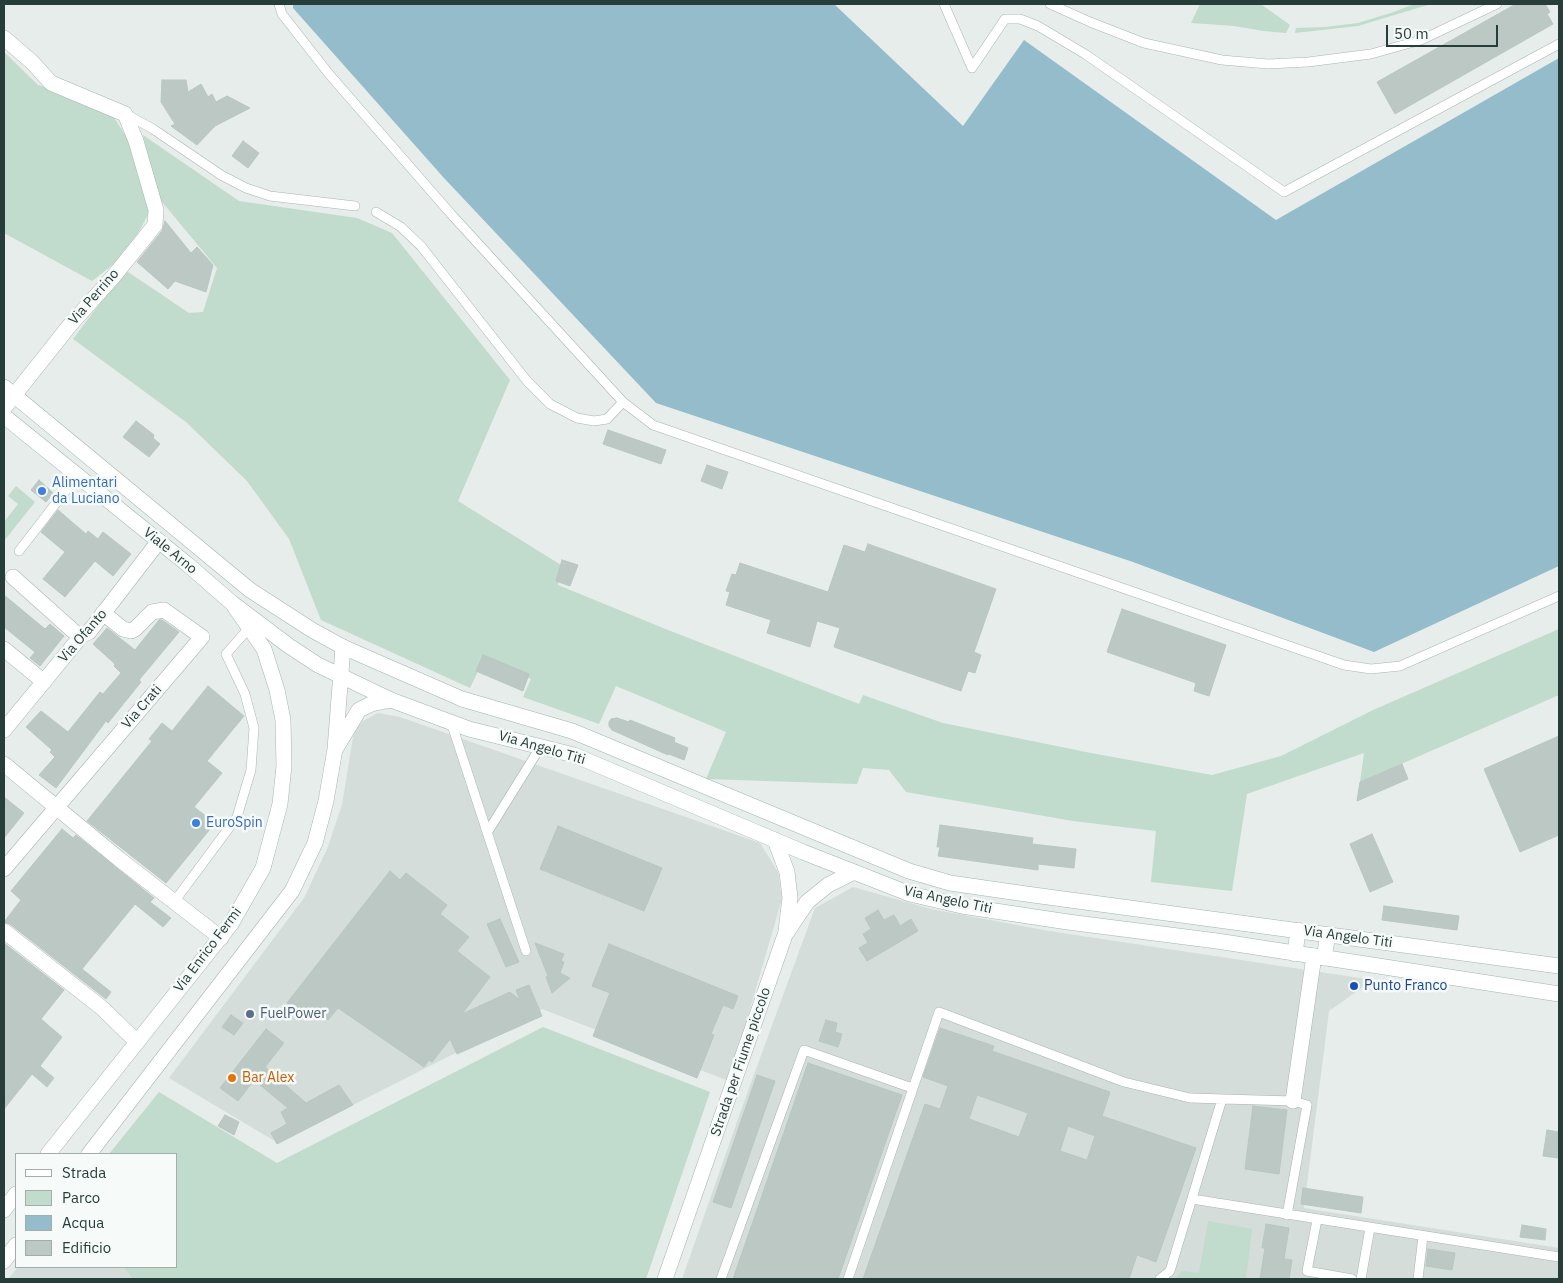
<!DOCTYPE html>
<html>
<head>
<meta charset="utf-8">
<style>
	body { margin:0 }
	#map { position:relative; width:1563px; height:1283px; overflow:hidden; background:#e6edeb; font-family:"IBM Plex Sans",sans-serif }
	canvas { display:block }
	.frame { position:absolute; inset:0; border:5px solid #263d3a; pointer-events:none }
	.legend { position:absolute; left:15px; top:1153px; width:162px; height:115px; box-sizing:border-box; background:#f6faf8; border:1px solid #a3aeac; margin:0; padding:6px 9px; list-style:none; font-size:15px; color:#263d3a }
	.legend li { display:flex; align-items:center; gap:10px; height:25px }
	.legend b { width:25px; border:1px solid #a3aeac }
	.scale { position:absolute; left:1386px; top:25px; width:112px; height:22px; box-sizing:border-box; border:2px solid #263d3a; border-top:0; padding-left:6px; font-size:15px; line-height:18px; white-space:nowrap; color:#263d3a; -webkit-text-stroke:4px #f6faf8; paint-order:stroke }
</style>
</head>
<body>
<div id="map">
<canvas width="1563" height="1283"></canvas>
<div class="frame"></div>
<ul class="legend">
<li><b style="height:6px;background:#fff"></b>Strada</li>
<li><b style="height:14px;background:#c1dbcc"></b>Parco</li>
<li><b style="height:14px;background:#94bccb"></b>Acqua</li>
<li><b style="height:14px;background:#bbc8c4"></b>Edificio</li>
</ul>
<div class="scale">50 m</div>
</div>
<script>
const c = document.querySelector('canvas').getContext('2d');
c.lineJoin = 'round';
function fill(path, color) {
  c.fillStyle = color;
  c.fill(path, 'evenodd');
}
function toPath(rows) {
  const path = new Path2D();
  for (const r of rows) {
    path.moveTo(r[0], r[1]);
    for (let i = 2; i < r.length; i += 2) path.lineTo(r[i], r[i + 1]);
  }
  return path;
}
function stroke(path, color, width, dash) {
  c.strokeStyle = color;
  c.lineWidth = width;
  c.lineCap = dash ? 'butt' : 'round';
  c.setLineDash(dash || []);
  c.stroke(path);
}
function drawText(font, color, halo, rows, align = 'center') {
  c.font = font + ' "IBM Plex Sans",sans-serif';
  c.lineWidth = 5;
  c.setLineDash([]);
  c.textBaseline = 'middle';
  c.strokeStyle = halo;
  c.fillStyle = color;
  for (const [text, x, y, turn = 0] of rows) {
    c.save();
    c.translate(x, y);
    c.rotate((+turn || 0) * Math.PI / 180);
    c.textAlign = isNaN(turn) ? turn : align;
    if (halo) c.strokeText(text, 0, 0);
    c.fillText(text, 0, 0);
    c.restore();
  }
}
const built = toPath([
	[378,713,400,717,760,843,778,872,782,899,729,1081,542,1009,278,1143,169,1078,304,898,327,849,342,805,354,731,363,721],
	[853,887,931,909,1049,931,1373,980,1329,1011,1304,1208,1559,1248,1559,1279,682,1279,744,1102,815,908],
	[18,1267,123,1267,133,1279,8,1279]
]);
const green = toPath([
	[1200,4,1262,5,1290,25,1286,33,1263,31,1234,26,1191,23],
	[1414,4,1431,4,1358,26,1295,33,1296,28,1325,27,1358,23,1394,12],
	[4,52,38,85,66,93,113,116,127,138,149,213,136,237,116,262,92,281,4,233],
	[143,135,239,201,357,218,392,233,510,380,458,501,561,565,558,585,668,630,859,704,863,695,943,723,1091,753,1212,775,1281,756,1373,710,1559,629,1559,695,1360,782,1364,753,1247,794,1232,891,1151,882,1156,831,1073,821,906,792,889,770,863,768,857,784,706,779,726,732,616,686,599,724,523,697,531,679,484,659,470,688,321,620,289,539,247,481,186,422,73,339,125,270,189,313,203,312,217,268,158,197],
	[16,486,35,502,4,541,4,522,18,504,8,496],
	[543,1027,710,1092,646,1279,133,1279,123,1267,176,1267,176,1154,109,1154,159,1092,277,1163],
	[1208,1221,1252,1229,1246,1279,1175,1279,1182,1271,1199,1273]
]);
const water = toPath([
	[293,4,834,4,963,126,1024,40,1276,220,1559,58,1559,566,1374,652,1133,562,656,403,444,178,293,8]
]);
const building = toPath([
	[1516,4,1545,4,1550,12,1547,14,1553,24,1395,114,1377,82,1516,4],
	[162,80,186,80,188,92,201,84,208,97,212,94,216,102,227,96,250,108,215,126,197,145,171,126,175,124,161,102,162,80],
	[243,141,259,153,248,168,232,156,243,141],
	[165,221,191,253,197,247,213,265,206,292,175,281,168,289,137,262,162,231,165,221],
	[136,421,154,435,153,438,160,444,149,457,123,437,136,421],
	[608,430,666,450,661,464,603,444,608,430],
	[707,465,728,472,722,489,701,481,707,465],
	[39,480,53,493,46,502,31,490,39,480],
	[58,510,86,534,88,531,98,539,103,532,131,554,113,576,95,561,65,597,43,579,65,552,41,532,58,510],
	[868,544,996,589,974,652,981,655,975,673,968,671,961,691,834,647,840,628,817,621,810,647,767,633,771,620,726,605,730,592,726,591,732,574,736,575,740,563,828,592,844,545,865,552,868,544],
	[562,560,578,565,570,586,556,581,562,560],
	[4,595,45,629,50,624,64,636,40,666,30,658,35,652,4,627,4,595],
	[1122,609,1226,645,1209,696,1194,691,1196,683,1107,652,1122,609],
	[159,620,162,620,179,632,139,680,141,682,108,723,106,721,56,788,39,775,55,757,50,752,52,750,26,727,41,711,68,732,100,692,103,694,121,673,114,666,115,664,93,644,107,628,135,650,159,620],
	[483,655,529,674,523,691,476,671,483,655],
	[208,686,244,716,207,761,222,773,194,807,215,823,166,883,87,821,152,741,149,739,162,723,172,731,208,686],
	[617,718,629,722,630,720,675,738,674,742,688,748,684,760,669,754,668,755,612,730,609,726,609,722,611,719,617,718],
	[1559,736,1559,835,1520,852,1484,769,1559,736],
	[1402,764,1408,779,1357,801,1360,782,1402,764],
	[4,797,24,813,4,838,4,797],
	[940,825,1033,838,1032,844,1076,849,1074,868,1038,864,1038,870,938,856,940,847,937,847,940,825],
	[558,826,662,868,644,911,540,869,558,826],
	[62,829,73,838,76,835,154,898,150,902,171,918,163,927,135,904,82,969,111,992,106,999,10,924,4,922,21,900,11,891,62,829],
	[1372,834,1393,882,1370,892,1350,844,1372,834],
	[390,871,400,880,406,873,447,905,440,914,469,937,457,951,490,977,462,1014,510,992,520,1000,516,990,529,985,542,1016,457,1054,450,1039,432,1062,429,1060,424,1067,338,1008,328,1020,311,1006,304,1015,287,1003,390,871],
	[1384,906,1459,916,1457,930,1382,920,1384,906],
	[878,910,884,920,894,915,900,926,911,919,918,931,867,961,859,948,868,943,863,934,871,929,865,918,878,910],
	[500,919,519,962,506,967,487,924,500,919],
	[4,943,64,990,41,1019,62,1037,40,1066,54,1078,47,1087,32,1074,4,1109,4,943],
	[535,943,564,954,561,961,564,962,560,973,570,978,552,993,546,977,548,976,535,943],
	[609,944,738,996,733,1009,723,1005,711,1034,714,1035,697,1078,593,1036,610,993,592,986,609,944],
	[231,1015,243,1023,234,1035,222,1027,231,1015],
	[826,1020,837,1023,835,1032,842,1034,838,1047,819,1041,826,1020],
	[940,1028,994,1046,992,1051,1110,1092,1102,1116,1196,1148,1156,1262,1137,1255,1129,1279,863,1279,925,1104,940,1109,948,1086,923,1077,940,1028],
	[977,1095,1028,1113,1019,1137,969,1119,977,1095],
	[1068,1126,1095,1136,1087,1160,1060,1151,1068,1126],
	[266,1029,284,1043,265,1067,306,1103,339,1085,353,1105,277,1144,271,1133,287,1124,281,1112,288,1108,254,1080,238,1101,220,1088,266,1029],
	[808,1063,902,1095,838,1279,733,1279,808,1063],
	[757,1075,775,1081,731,1208,713,1202,757,1075],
	[1253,1106,1287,1110,1279,1174,1245,1169,1253,1106],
	[225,1115,239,1122,234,1135,218,1126,225,1115],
	[1547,1130,1559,1132,1558,1158,1543,1156,1547,1130],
	[1303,1188,1363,1197,1361,1213,1301,1204,1303,1188],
	[1266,1224,1289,1228,1284,1259,1292,1260,1289,1279,1260,1279,1265,1248,1262,1248,1266,1224],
	[1522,1225,1546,1229,1545,1240,1520,1237,1522,1225],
	[1428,1249,1455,1253,1452,1270,1426,1266,1428,1249]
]);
const service = toPath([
	[279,4,282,14,329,74,451,214,623,402,653,425,1344,665,1371,669,1400,666,1559,596],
	[944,4,972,68],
	[1050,4,1090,22,1144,43,1222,60,1268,64,1308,62,1371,54,1421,40,1497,4],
	[972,68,1005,19,1020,19,1038,26,1085,54,1284,192,1559,44],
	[126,114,153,129,221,175,246,188,270,196,355,206],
	[376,212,401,227,421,246,527,381,550,404,577,418,594,421,607,419,623,402],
	[19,551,77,476],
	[451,722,526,951],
	[487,833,541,746],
	[174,902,237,817,251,770,254,728,245,694,226,654,249,628],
	[1192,1199,1559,1257],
	[1317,1220,1307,1271,1352,1279],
	[721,1279,804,1050,912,1088],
	[848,1279,939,1012,1124,1082,1190,1098,1293,1101,1307,1105,1287,1215],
	[1160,1279,1170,1271,1222,1099],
	[1361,1279,1370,1228],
	[1418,1279,1423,1236]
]);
const minor = toPath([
	[4,38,32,62,51,83,125,114,136,141,156,210,155,225,113,277,70,325,4,408],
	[13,577,80,637],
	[4,649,44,682],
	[4,730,82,635,89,632,159,541],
	[4,764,119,859,221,938],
	[775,840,787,872,790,898,786,931],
	[4,869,202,637,164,610,152,612,135,629,131,631,123,629,103,613],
	[4,931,102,1008,137,1042],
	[1295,954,1298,930],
	[1324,958,1328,934],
	[1293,1101,1314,956],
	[665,1279,785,935,807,902,828,885,854,872]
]);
const tertiary = toPath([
	[336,748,359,710,371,704,391,700],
	[48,1154,231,924,263,868,280,804,284,766,283,720,277,690,264,649,234,606],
	[89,1154,292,891,315,843,326,801,335,749,343,647],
	[4,1210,16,1194],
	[4,1261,16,1245]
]);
const secondary = toPath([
	[4,387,250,590,312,630,343,647,462,699,572,731,909,871,950,883,1026,894,1559,966],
	[4,416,187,564,232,603,289,646,318,665,391,700,469,729,574,755,803,852,910,894,962,906,1068,922,1217,941,1559,994]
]);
const markers = [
	[42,491,5,"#3f7fe0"],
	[196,823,5,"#3f7fe0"],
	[1354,986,5,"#1a4fb4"],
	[250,1014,5,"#5c6f8a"],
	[232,1078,5,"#e8710a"]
];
const streetNames = [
	["Via Perrino",94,297,-49],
	["Viale Arno",170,551,39],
	["Via Ofanto",83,636,-49],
	["Via Crati",142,707,-49],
	["Via Angelo Titi",542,748,16],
	["Via Angelo Titi",948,900,12],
	["Via Angelo Titi",1348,937,8],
	["Via Enrico Fermi",208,950,-53],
	["Strada per Fiume piccolo",741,1062,-71]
];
const shopNames = [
	["Alimentari",52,483],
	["da Luciano",52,499],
	["EuroSpin",206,823]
];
const transitNames = [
	["Punto Franco",1364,986]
];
const serviceNames = [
	["FuelPower",260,1014]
];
const foodNames = [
	["Bar Alex",242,1078]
];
fill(built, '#d4ddda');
fill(green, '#c1dbcc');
fill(water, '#94bccb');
fill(building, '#bbc8c4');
stroke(building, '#b9c6c2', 1);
stroke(service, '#a9b5b2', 10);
stroke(minor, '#a9b5b2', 16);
stroke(tertiary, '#a9b5b2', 16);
stroke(secondary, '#a2b5b0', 16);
stroke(service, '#fff', 9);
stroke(minor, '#fff', 15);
stroke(tertiary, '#fff', 15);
stroke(secondary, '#fff', 15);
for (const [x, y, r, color] of markers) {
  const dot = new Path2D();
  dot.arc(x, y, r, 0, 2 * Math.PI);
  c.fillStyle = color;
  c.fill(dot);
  stroke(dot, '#f6faf8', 2);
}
drawText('14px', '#263d3a', '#f6faf8', streetNames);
drawText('14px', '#366cbe', '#f6faf8', shopNames, 'left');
drawText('14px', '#164399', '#f6faf8', transitNames, 'left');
drawText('14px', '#4e5e75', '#f6faf8', serviceNames, 'left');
drawText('14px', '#c56008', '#f6faf8', foodNames, 'left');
</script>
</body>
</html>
